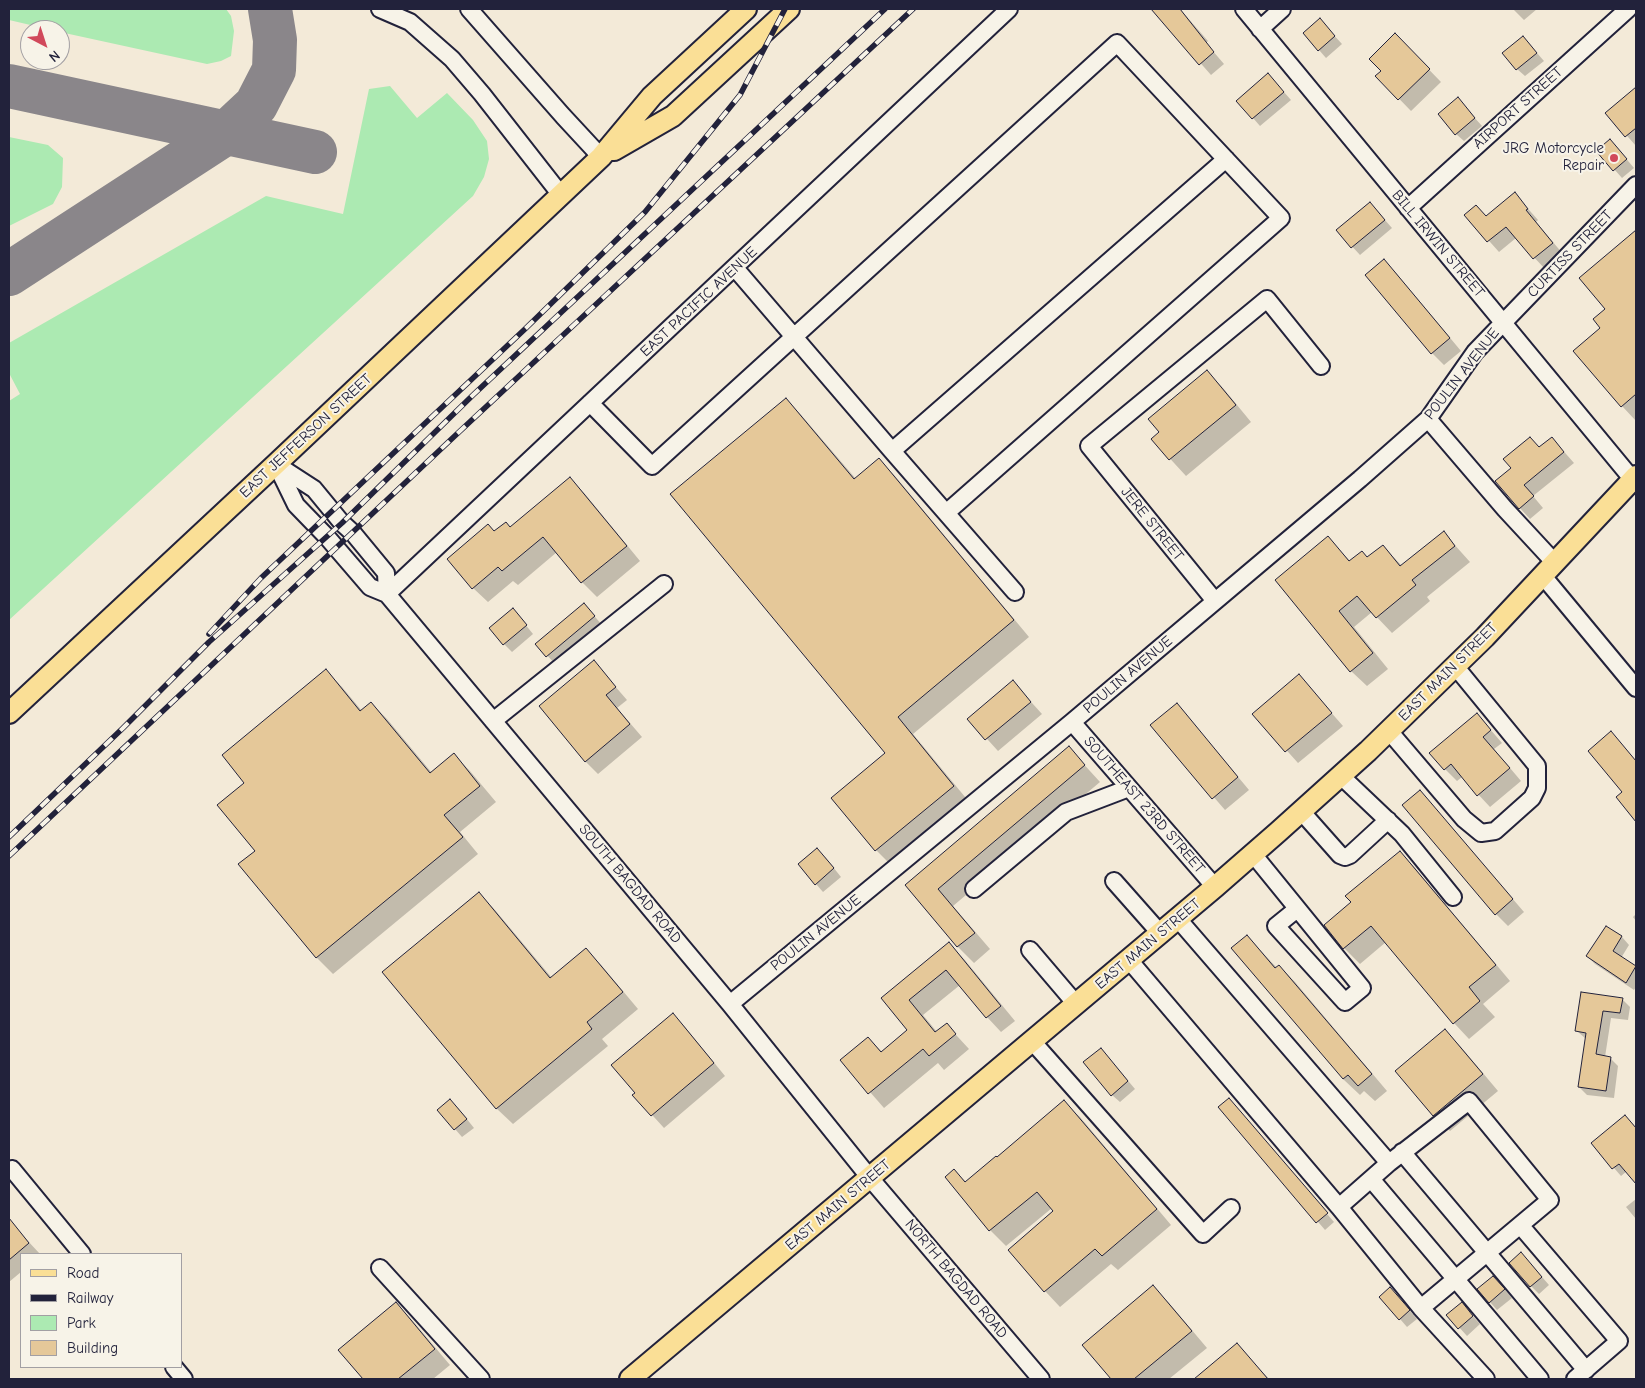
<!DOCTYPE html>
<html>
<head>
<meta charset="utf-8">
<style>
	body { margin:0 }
	#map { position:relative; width:1645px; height:1388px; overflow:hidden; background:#f3ead8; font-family:"Comic Neue",sans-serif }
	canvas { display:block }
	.frame { position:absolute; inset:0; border:10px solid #22223b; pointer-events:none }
	.legend { position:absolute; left:20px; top:1253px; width:162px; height:115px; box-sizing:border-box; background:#f7f3e8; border:1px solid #a29fa3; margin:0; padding:6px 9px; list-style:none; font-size:15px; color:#22223b }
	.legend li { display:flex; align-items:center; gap:10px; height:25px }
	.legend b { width:25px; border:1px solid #a29fa3 }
	.north { position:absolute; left:20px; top:20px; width:50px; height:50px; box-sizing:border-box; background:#f7f3e8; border:1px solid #a29fa3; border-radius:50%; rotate:140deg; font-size:14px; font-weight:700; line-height:20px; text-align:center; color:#22223b }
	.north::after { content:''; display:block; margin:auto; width:18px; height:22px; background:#d1495b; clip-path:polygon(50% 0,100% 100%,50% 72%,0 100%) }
</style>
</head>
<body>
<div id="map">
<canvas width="1645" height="1388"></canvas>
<div class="frame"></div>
<ul class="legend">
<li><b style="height:6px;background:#fadf96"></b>Road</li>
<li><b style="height:6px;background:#22223b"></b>Railway</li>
<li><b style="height:14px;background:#aceab2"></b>Park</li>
<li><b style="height:14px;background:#e5c899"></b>Building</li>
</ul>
<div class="north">N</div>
</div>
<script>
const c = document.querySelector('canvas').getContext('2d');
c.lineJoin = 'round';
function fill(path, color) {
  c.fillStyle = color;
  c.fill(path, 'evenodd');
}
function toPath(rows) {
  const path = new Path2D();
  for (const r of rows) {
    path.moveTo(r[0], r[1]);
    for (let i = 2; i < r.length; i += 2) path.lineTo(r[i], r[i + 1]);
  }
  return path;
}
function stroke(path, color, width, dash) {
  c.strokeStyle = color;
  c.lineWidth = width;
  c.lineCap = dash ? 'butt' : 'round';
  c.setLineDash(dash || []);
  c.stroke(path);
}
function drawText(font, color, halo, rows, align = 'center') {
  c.font = font + ' "Comic Neue",sans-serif';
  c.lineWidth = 4;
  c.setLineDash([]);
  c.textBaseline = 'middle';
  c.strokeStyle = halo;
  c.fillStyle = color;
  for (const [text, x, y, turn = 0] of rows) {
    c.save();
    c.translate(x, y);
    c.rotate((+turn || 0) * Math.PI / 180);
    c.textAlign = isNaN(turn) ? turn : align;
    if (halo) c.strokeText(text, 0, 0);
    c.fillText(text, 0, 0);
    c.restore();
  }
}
const green = toPath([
	[9,9,226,9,231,16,234,31,231,56,221,61,207,64,184,59,60,32,60,30,52,30,9,20],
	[390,86,417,118,447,93,473,120,487,141,489,159,484,177,473,196,9,620,9,401,20,394,9,373,9,343,266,196,343,214,369,89],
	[9,137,48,145,63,158,62,187,53,204,9,226]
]);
const shadow = toPath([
	[1153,9,1180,9,1208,41,1206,43,1224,64,1211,75],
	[1513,9,1537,9,1524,20],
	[1320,20,1342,44,1326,58,1319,50],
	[1530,45,1544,61,1525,76,1517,69],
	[1407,47,1441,82,1411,111,1377,76],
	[1276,83,1291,100,1260,126,1253,118],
	[1636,89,1636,146,1607,113],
	[1465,107,1482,126,1464,141,1456,134],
	[1618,149,1634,168,1622,178,1598,151],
	[1515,194,1538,220,1536,222,1563,254,1545,269,1516,238,1499,252,1466,215,1487,217],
	[1377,211,1392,228,1360,255,1337,230],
	[1636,231,1636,421,1622,406,1575,351,1602,328,1607,309,1580,278],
	[1384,261,1396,273,1461,351,1444,365,1432,353,1367,275],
	[1207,372,1223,388,1251,422,1186,476,1152,439,1161,432],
	[786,399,802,416,856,479,879,460,895,476,1029,637,913,734,970,803,893,867,876,850,833,798,887,753],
	[1552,438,1574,463,1533,496,1543,508,1530,519,1496,482],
	[570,479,585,494,640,561,597,597,582,582,557,552,518,585,513,581,488,602,473,588,510,528],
	[1444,533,1470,562,1427,597,1430,601,1392,633,1372,612,1354,627,1388,669,1367,686,1351,671,1277,580,1328,538,1351,562,1368,559,1383,546,1402,566],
	[591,612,602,625,555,664,537,644],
	[520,618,533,634,512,652,504,644],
	[594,662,627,700,617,708,642,737,598,774,586,762,541,707],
	[326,671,342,687,362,711,371,703,387,719,432,773,454,755,470,771,496,802,460,832,478,854,333,974,317,958,240,865,256,851,246,783],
	[1299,676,1343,726,1298,763,1254,714],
	[1013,682,1042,714,998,751,969,719],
	[1477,714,1502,743,1494,749,1521,781,1490,807,1462,777,1457,781,1445,769],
	[1188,717,1249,790,1225,810,1152,726],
	[1611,733,1636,761,1636,820,1617,798,1624,792],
	[1069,748,1100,782,953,906,990,949,974,963,958,947,907,886],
	[1420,791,1524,912,1508,926,1496,914],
	[1400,852,1415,868,1510,981,1483,1004,1495,1017,1469,1039,1454,1023,1386,942,1360,964,1344,948,1325,925,1352,902],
	[825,857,841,877,823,892,816,884],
	[479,893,495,910,552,978,586,950,602,966,638,1009,602,1039,608,1046,513,1124,496,1108],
	[1636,914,1636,921,1633,917],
	[1607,927,1622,937,1629,945,1621,958,1636,968,1636,987,1634,990,1595,964,1587,956],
	[1247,936,1277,968,1279,966,1295,982,1387,1091,1375,1101,1364,1091,1360,1095,1343,1079],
	[949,944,964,959,1015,1021,1001,1032,987,1017,960,985,923,1015,937,1032,946,1024,969,1049,944,1070,938,1063,884,1108,842,1060,868,1038,882,1052,909,1030,883,998],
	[1582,993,1622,999,1630,1007,1628,1020,1611,1018,1605,1057,1610,1058,1618,1066,1614,1098,1587,1095,1579,1087,1586,1039,1577,1031],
	[673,1015,685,1027,725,1076,664,1128,634,1095],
	[1445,1031,1461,1047,1498,1091,1450,1131,1434,1115],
	[1108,1057,1135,1089,1120,1102,1112,1095],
	[1064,1102,1080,1117,1171,1225,1118,1270,1111,1264,1060,1307,1045,1291,1055,1211,1052,1208,1006,1246,990,1230,954,1171,966,1182,997,1159],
	[1220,1107,1236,1108,1334,1222,1325,1230],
	[458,1108,474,1128,462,1137,455,1129],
	[1633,1124,1636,1129,1636,1182,1627,1171,1621,1176,1593,1144],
	[1636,1199,1636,1219,1626,1207],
	[13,1225,40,1254,21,1254,21,1272,9,1282,9,1226,10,1227],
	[1529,1262,1549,1285,1539,1294,1531,1286],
	[1501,1285,1512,1298,1497,1310,1490,1302],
	[1153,1287,1169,1303,1207,1348,1169,1379,1113,1379,1084,1345],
	[1398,1297,1417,1319,1407,1327,1400,1319],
	[396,1304,412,1320,450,1365,433,1379,364,1379,340,1350],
	[1462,1304,1480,1324,1467,1336,1448,1315],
	[1237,1345,1269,1379,1196,1379]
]);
const taxiway = toPath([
	[9,86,315,152],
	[9,274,226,133,256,105,274,70,275,40,270,9]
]);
const building = toPath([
	[1151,9,1180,9,1214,52,1199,65,1151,9],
	[1320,18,1335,36,1318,51,1303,33,1320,18],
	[1395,33,1430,69,1398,100,1375,76,1381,71,1369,59,1395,33],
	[1523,36,1537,53,1516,70,1502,53,1523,36],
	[1268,73,1284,92,1252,119,1236,101,1268,73],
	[1636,87,1636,128,1625,137,1605,113,1636,87],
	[1458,97,1475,118,1455,135,1438,114,1458,97],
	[1610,139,1627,159,1613,171,1596,151,1610,139],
	[1515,192,1528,209,1526,210,1553,243,1533,259,1506,227,1487,242,1464,215,1476,205,1486,216,1515,192],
	[1370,202,1385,220,1351,248,1336,230,1370,202],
	[1636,230,1636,394,1621,407,1573,351,1600,328,1593,319,1605,309,1579,278,1636,230],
	[1384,259,1450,338,1431,354,1365,275,1384,259],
	[1207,370,1236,405,1169,460,1151,439,1159,432,1148,419,1207,370],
	[786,398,854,479,879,458,1014,620,898,717,954,786,875,851,831,798,885,753,670,494,786,398],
	[1530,437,1539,447,1552,437,1564,452,1524,485,1534,496,1519,509,1495,481,1511,468,1503,459,1530,437],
	[570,477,627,546,581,583,543,537,502,571,498,567,472,589,447,559,488,524,494,531,506,522,510,527,570,477],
	[1444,531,1455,546,1412,580,1416,585,1376,618,1357,596,1339,611,1373,653,1350,672,1275,580,1328,536,1349,561,1362,551,1367,557,1383,545,1400,566,1444,531],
	[584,603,595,616,546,657,535,644,584,603],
	[513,608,527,625,503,645,489,628,513,608],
	[594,660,616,687,606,695,630,724,585,762,539,706,594,660],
	[326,669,360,711,371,702,430,773,454,753,480,786,444,815,463,837,316,958,238,864,255,851,217,805,244,783,222,755,326,669],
	[1299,674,1332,713,1285,752,1252,714,1299,674],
	[1013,680,1031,702,985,740,967,719,1013,680],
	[1177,703,1238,777,1212,799,1150,725,1177,703],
	[1477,713,1491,730,1483,737,1510,768,1477,796,1451,764,1444,770,1429,753,1477,713],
	[1611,731,1636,761,1636,822,1616,797,1622,792,1588,751,1611,731],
	[1069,746,1085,765,938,889,975,933,957,947,905,885,1069,746],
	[1420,790,1513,899,1495,915,1402,805,1420,790],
	[817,848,834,868,815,885,798,864,817,848],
	[1400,851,1496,965,1469,987,1480,1001,1453,1024,1371,926,1343,949,1324,925,1351,902,1345,896,1400,851],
	[479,892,550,978,586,948,623,992,587,1022,592,1029,496,1109,382,972,479,892],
	[1606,926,1622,936,1613,951,1636,966,1626,983,1586,956,1606,926],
	[1247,935,1275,968,1279,965,1372,1074,1358,1086,1348,1075,1343,1079,1231,948,1247,935],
	[949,942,1001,1006,986,1018,946,970,909,1000,935,1032,947,1023,956,1034,929,1056,923,1049,868,1094,840,1060,868,1037,881,1052,907,1030,881,998,949,942],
	[1581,992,1623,998,1620,1013,1603,1011,1596,1054,1611,1057,1606,1091,1578,1087,1586,1033,1575,1031,1581,992],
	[673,1013,714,1063,651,1116,632,1095,635,1093,611,1065,673,1013],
	[1445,1029,1483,1074,1433,1116,1395,1071,1445,1029],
	[1101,1048,1128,1081,1111,1096,1083,1062,1101,1048],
	[1229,1098,1328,1213,1316,1223,1218,1107,1229,1098],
	[450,1099,467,1119,454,1130,437,1110,450,1099],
	[1064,1100,1157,1209,1102,1256,1095,1249,1044,1292,1008,1250,1053,1211,1037,1192,989,1231,945,1177,954,1169,965,1182,996,1156,997,1157,1064,1100],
	[1625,1115,1636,1128,1636,1184,1619,1164,1612,1169,1591,1143,1625,1115],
	[9,1218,29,1243,9,1260,9,1218],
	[1521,1252,1542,1277,1530,1287,1509,1263,1521,1252],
	[1493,1276,1505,1289,1489,1303,1477,1289,1493,1276],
	[1153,1285,1192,1331,1134,1379,1111,1379,1082,1345,1153,1285],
	[1390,1287,1410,1310,1399,1320,1379,1297,1390,1287],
	[396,1302,435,1349,398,1379,363,1379,338,1350,396,1302],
	[1462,1302,1473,1316,1458,1329,1446,1315,1462,1302],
	[1237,1343,1268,1379,1194,1379,1237,1343]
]);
const minor = toPath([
	[380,9,410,22,452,59,482,94,561,195],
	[469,9,563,116,601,157],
	[1244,9,1633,480],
	[1260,29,1282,9],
	[1408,208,1628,9],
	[735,268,892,451,1015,592],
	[590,403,652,466,1117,43,1281,218,946,513],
	[1428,419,1505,509,1555,563],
	[892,451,1226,159],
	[276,464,296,505,327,537,370,587,387,594,730,1004,870,1178,1041,1379],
	[277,465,314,489,342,523,353,533,386,573,387,594],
	[1543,576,1636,688],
	[387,594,1009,9],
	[1215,601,1089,446,1267,299,1321,366],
	[493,721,664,584],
	[1072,722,1215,887],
	[1389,731,1464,819,1481,833,1495,831,1532,798,1537,788,1537,766,1455,666],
	[1341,776,1402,834,1453,897],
	[1301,811,1340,855,1345,857,1350,855,1388,820],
	[1253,854,1362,988,1345,1002,1276,926,1297,909],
	[1114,881,1160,933],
	[974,889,1066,812,1129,788],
	[1178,919,1389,1163,1469,1101,1550,1200,1421,1308,1486,1379],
	[1030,950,1076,1004],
	[1129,960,1339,1207,1421,1308],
	[730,1004,1072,722,1360,479,1428,419,1475,352,1636,185],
	[1032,1041,1203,1234,1231,1208],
	[1402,1152,1586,1370],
	[12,1169,82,1254],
	[1371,1179,1540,1379],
	[1339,1207,1389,1163],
	[1520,1225,1619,1341,1575,1379],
	[380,1268,481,1379],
	[174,1367,184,1379]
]);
const major = toPath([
	[614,150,673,116,789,9],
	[9,713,276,464,601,157,652,96,746,9],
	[630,1379,1215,887,1278,832,1368,751,1485,637,1636,476]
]);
const rail = toPath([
	[209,634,261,578,525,329,645,212,740,95,785,9],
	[9,837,123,728,209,642,342,523,473,395,885,9],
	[9,856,459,432,913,9]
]);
const markers = [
	[1614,158,5,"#d1495b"]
];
const streetNames = [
	["AIRPORT STREET",1518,108,-42],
	["BILL IRWIN STREET",1438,244,50],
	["CURTISS STREET",1570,254,-46],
	["EAST PACIFIC AVENUE",699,302,-43],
	["POULIN AVENUE",1462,374,-52],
	["EAST JEFFERSON STREET",306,436,-43],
	["JERE STREET",1152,524,51],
	["EAST MAIN STREET",1448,672,-45],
	["POULIN AVENUE",1128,675,-40],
	["SOUTHEAST 23RD STREET",1144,805,49],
	["SOUTH BAGDAD ROAD",630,884,50],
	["POULIN AVENUE",816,933,-39],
	["EAST MAIN STREET",1148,944,-40],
	["EAST MAIN STREET",838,1205,-40],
	["NORTH BAGDAD ROAD",956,1279,50]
];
const poiNames = [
	["JRG Motorcycle",1604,149],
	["Repair",1604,166]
];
fill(green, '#aceab2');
fill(shadow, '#0003');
stroke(taxiway, '#8a868a', 44);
fill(building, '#e5c899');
stroke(building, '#22223b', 1);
stroke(minor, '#22223b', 20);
stroke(major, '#22223b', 24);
stroke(minor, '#f7f3e8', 16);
stroke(major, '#fadf96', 20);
stroke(rail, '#22223b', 5.5);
stroke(rail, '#f7f3e8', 4, [11]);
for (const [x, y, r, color] of markers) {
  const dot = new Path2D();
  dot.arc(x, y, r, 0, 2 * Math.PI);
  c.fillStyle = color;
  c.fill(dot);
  stroke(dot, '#f7f3e8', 2);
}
drawText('15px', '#22223b', '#f7f3e8', streetNames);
drawText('15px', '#22223b', '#f7f3e8', poiNames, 'right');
</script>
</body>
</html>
